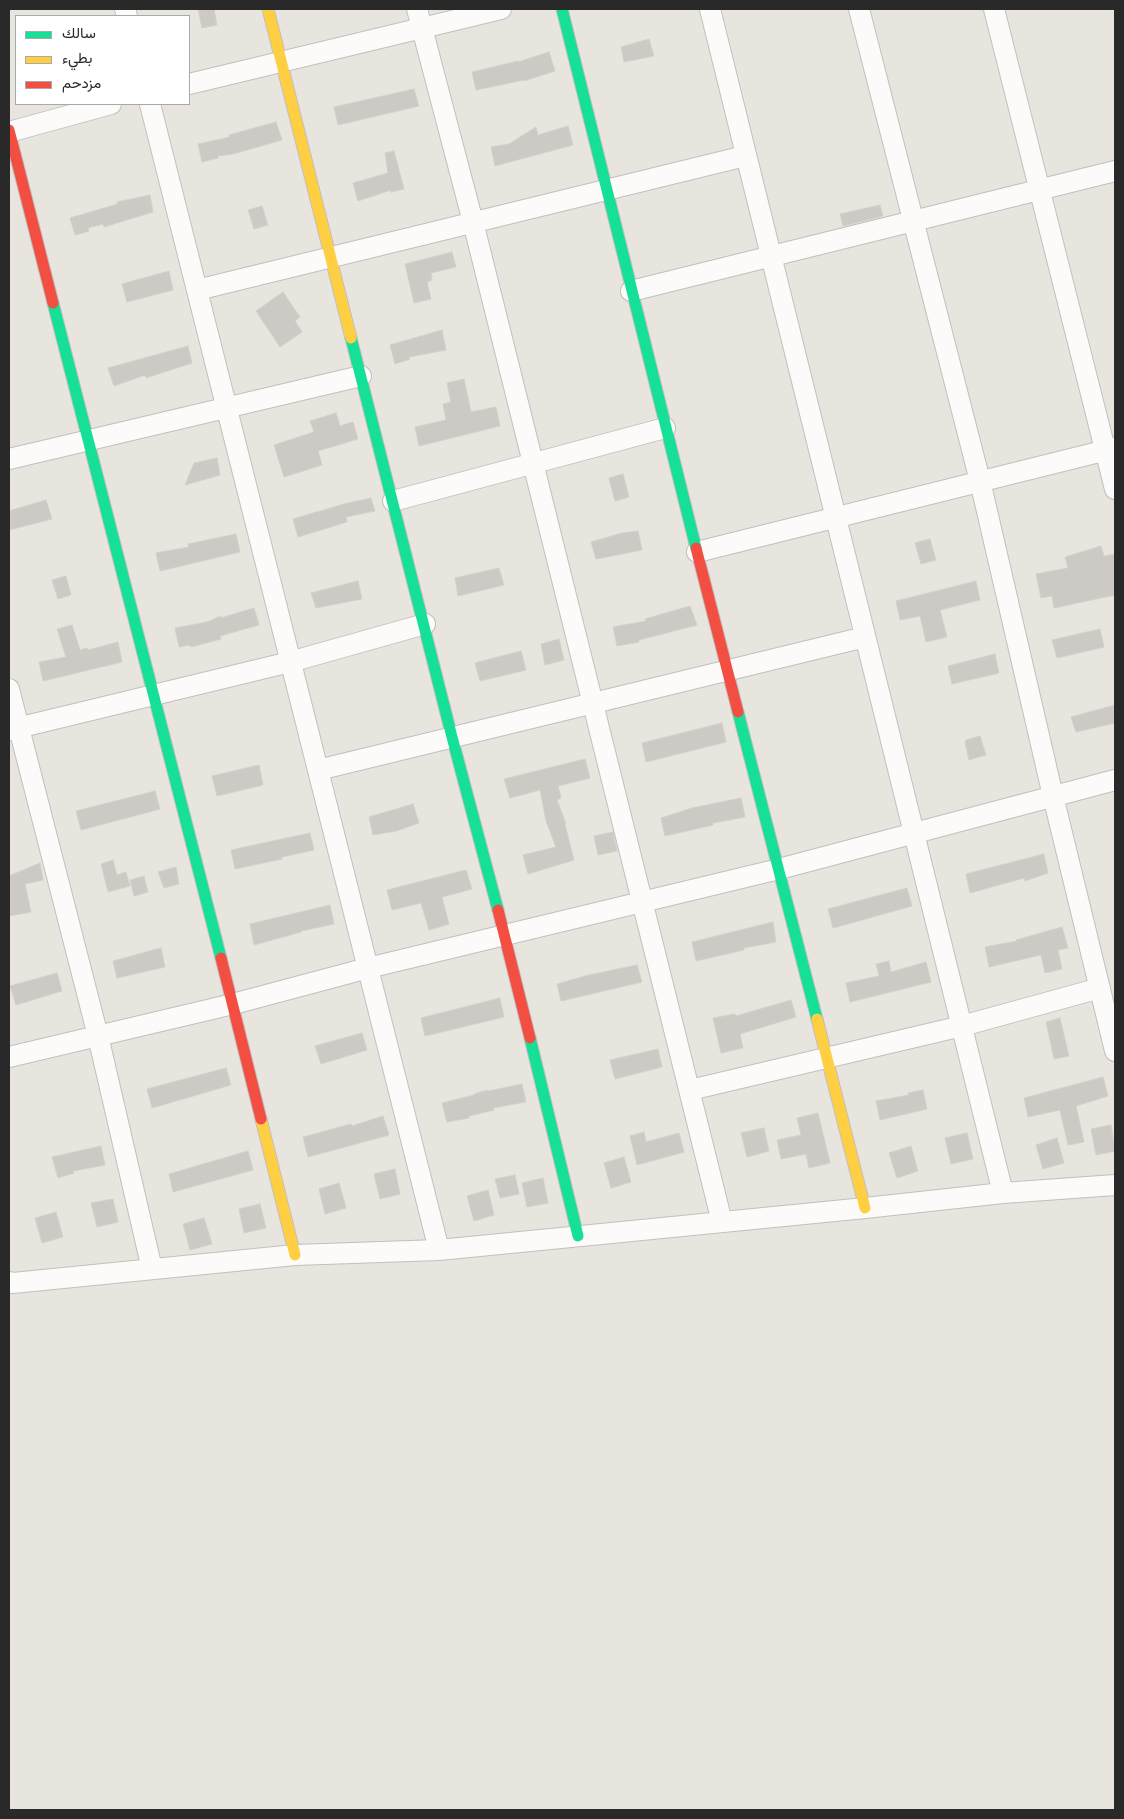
<!DOCTYPE html>
<html>
<head>
<meta charset="utf-8">
<style>
	body { margin:0 }
	#map { position:relative; width:1124px; height:1819px; overflow:hidden; background:#e8e4de; font-family:"DM Sans",Vazirmatn,sans-serif }
	canvas { display:block }
	.frame { position:absolute; inset:0; border:10px solid #292929; pointer-events:none }
	.legend { position:absolute; left:15px; top:15px; width:175px; height:90px; box-sizing:border-box; background:#fff; border:1px solid #a9a9a9; margin:0; padding:6px 9px; list-style:none; font-size:15px; color:#292929 }
	.legend li { display:flex; align-items:center; gap:10px; height:25px }
	.legend b { width:25px; border:1px solid #a9a9a9 }
</style>
</head>
<body>
<div id="map">
<canvas width="1124" height="1819"></canvas>
<div class="frame"></div>
<ul class="legend">
<li><b style="height:6px;background:#16e098"></b>سالك</li>
<li><b style="height:6px;background:#ffcf43"></b>بطيء</li>
<li><b style="height:6px;background:#f24e42"></b>مزدحم</li>
</ul>
</div>
<script>
const c = document.querySelector('canvas').getContext('2d');
c.lineJoin = 'round';
function fill(path, color) {
  c.fillStyle = color;
  c.fill(path, 'evenodd');
}
function toPath(rows) {
  const path = new Path2D();
  for (const r of rows) {
    path.moveTo(r[0], r[1]);
    for (let i = 2; i < r.length; i += 2) path.lineTo(r[i], r[i + 1]);
  }
  return path;
}
function stroke(path, color, width, dash) {
  c.strokeStyle = color;
  c.lineWidth = width;
  c.lineCap = dash ? 'butt' : 'round';
  c.setLineDash(dash || []);
  c.stroke(path);
}
const building = toPath([
	[198,9,214,9,217,25,202,28,198,9],
	[649,39,654,56,624,62,621,47,649,39],
	[549,52,555,71,524,81,524,80,476,90,472,72,518,61,518,62,549,52],
	[414,89,419,106,338,125,334,107,414,89],
	[276,122,282,140,233,154,218,156,218,158,202,162,198,144,230,137,229,135,276,122],
	[568,126,573,145,495,166,491,147,509,144,536,127,538,135,568,126],
	[394,151,404,189,391,192,391,190,358,201,353,183,388,173,385,153,394,151],
	[150,195,153,212,104,227,103,224,88,228,89,231,75,235,70,218,118,204,117,202,150,195],
	[880,205,883,216,843,226,840,214,880,205],
	[262,206,268,225,254,229,248,210,262,206],
	[452,252,456,267,431,273,432,280,427,282,431,299,414,303,405,264,452,252],
	[169,271,173,290,127,302,122,284,169,271],
	[283,292,300,317,295,321,302,332,280,347,256,311,283,292],
	[442,330,446,350,409,357,410,359,395,364,390,345,442,330],
	[188,346,192,363,146,378,145,375,114,386,108,368,188,346],
	[464,379,471,412,496,407,500,426,419,446,415,427,446,420,443,404,451,402,447,383,464,379],
	[336,413,340,426,353,422,358,439,318,451,322,465,284,477,274,445,314,432,310,421,336,413],
	[217,458,220,475,185,485,194,463,217,458],
	[623,474,629,497,615,501,609,478,623,474],
	[371,498,375,511,346,517,347,522,298,537,293,519,344,504,371,498],
	[46,500,52,519,9,530,9,511,46,500],
	[638,531,642,550,596,559,591,542,622,533,638,531],
	[236,534,240,552,160,571,156,553,189,547,188,544,236,534],
	[930,539,936,560,921,564,915,543,930,539],
	[1101,546,1104,556,1115,554,1115,595,1054,608,1052,596,1041,598,1036,574,1068,568,1065,557,1101,546],
	[499,568,504,585,458,596,455,578,499,568],
	[66,576,71,595,58,599,52,580,66,576],
	[358,581,362,599,316,608,311,593,358,581],
	[976,581,980,600,940,610,947,637,926,642,920,616,900,620,896,601,976,581],
	[690,606,697,625,639,640,639,642,617,646,613,627,646,621,645,619,690,606],
	[254,608,259,625,220,636,221,639,191,647,190,645,179,647,175,628,207,622,221,616,221,618,254,608],
	[72,625,80,650,87,648,88,650,118,642,122,662,43,681,39,662,66,657,57,629,72,625],
	[1100,629,1104,647,1057,658,1052,640,1100,629],
	[559,639,564,660,545,665,541,644,559,639],
	[521,651,526,670,480,681,475,663,521,651],
	[995,654,999,673,952,684,948,666,995,654],
	[1115,705,1115,723,1076,732,1071,717,1115,705],
	[722,723,726,742,646,762,642,743,722,723],
	[980,736,986,755,969,760,965,742,966,742,966,740,980,736],
	[585,759,590,778,558,786,561,798,557,800,566,824,565,825,574,860,528,874,523,855,556,847,546,821,540,790,510,798,504,779,585,759],
	[259,765,263,785,217,796,212,776,259,765],
	[155,791,160,809,81,830,76,811,155,791],
	[741,798,745,817,713,823,713,825,665,836,661,818,692,808,741,798],
	[413,804,419,823,396,831,373,835,369,817,413,804],
	[613,832,617,851,598,855,594,836,613,832],
	[310,833,314,850,282,857,282,859,235,869,231,850,310,833],
	[1044,854,1048,873,1025,881,1024,878,970,893,966,874,1044,854],
	[113,860,117,875,126,872,130,886,108,892,101,864,113,860],
	[40,863,43,880,25,884,31,912,9,916,9,876,40,863],
	[176,867,179,884,164,888,158,872,176,867],
	[466,870,472,889,442,897,449,924,429,930,421,903,392,910,387,890,466,870],
	[144,876,148,892,134,896,130,880,144,876],
	[907,888,912,906,833,928,828,909,907,888],
	[330,905,334,924,301,931,301,932,254,945,250,924,330,905],
	[773,922,776,942,744,948,744,950,696,961,692,942,773,922],
	[1062,927,1068,948,1058,950,1062,969,1045,973,1041,955,989,967,985,947,1017,941,1016,940,1062,927],
	[161,948,165,967,117,978,113,961,161,948],
	[889,961,891,972,926,962,931,982,850,1002,846,983,879,976,876,964,889,961],
	[637,965,642,982,561,1001,557,984,589,975,637,965],
	[57,973,62,991,16,1005,10,986,57,973],
	[500,998,504,1017,425,1036,421,1018,500,998],
	[791,1000,796,1017,740,1034,743,1048,721,1053,713,1018,735,1014,736,1016,791,1000],
	[1060,1018,1069,1056,1054,1059,1046,1022,1060,1018],
	[362,1033,367,1050,321,1064,315,1046,362,1033],
	[658,1049,662,1067,615,1079,610,1060,658,1049],
	[226,1068,231,1085,152,1108,147,1089,226,1068],
	[1103,1077,1108,1096,1076,1106,1084,1142,1068,1145,1060,1110,1028,1117,1024,1098,1103,1077],
	[522,1084,526,1102,493,1108,494,1110,469,1116,469,1118,447,1122,442,1103,474,1095,474,1094,488,1090,489,1091,522,1084],
	[923,1090,927,1109,880,1120,876,1101,909,1095,908,1093,923,1090],
	[818,1113,830,1163,809,1168,806,1154,781,1159,777,1140,801,1135,797,1118,818,1113],
	[383,1116,389,1135,308,1157,303,1137,351,1124,352,1126,383,1116],
	[1111,1125,1115,1151,1096,1155,1091,1129,1111,1125],
	[764,1128,769,1151,747,1157,741,1133,764,1128],
	[644,1132,646,1142,679,1133,684,1152,637,1165,630,1136,644,1132],
	[967,1133,973,1159,951,1164,945,1138,967,1133],
	[1057,1138,1064,1163,1043,1169,1036,1145,1057,1138],
	[101,1146,105,1165,73,1171,74,1173,58,1178,52,1157,101,1146],
	[911,1146,918,1171,897,1178,889,1153,911,1146],
	[248,1151,253,1170,173,1192,169,1174,248,1151],
	[624,1157,631,1182,611,1188,604,1163,624,1157],
	[395,1169,400,1194,380,1199,374,1174,395,1169],
	[515,1175,519,1194,500,1198,495,1179,515,1175],
	[543,1178,548,1203,527,1207,522,1183,543,1178],
	[339,1183,346,1208,325,1214,319,1189,339,1183],
	[488,1190,494,1215,474,1221,467,1196,488,1190],
	[113,1199,118,1222,97,1227,91,1203,113,1199],
	[260,1204,266,1228,244,1233,239,1209,260,1204],
	[56,1212,63,1237,42,1243,35,1218,56,1212],
	[204,1218,212,1244,190,1250,183,1224,204,1218]
]);
const street = toPath([
	[125,9,127,16],
	[417,9,473,222,722,1222],
	[710,9,1003,1193],
	[859,9,980,481,1053,796,1115,1051],
	[994,9,1115,489],
	[189,84,501,9],
	[150,104,439,1250],
	[9,132,111,104],
	[197,290,745,156],
	[631,291,1115,171],
	[9,459,361,376],
	[393,501,665,428],
	[697,552,1115,448],
	[9,689,98,1036,152,1269],
	[9,730,290,662,425,624],
	[318,770,865,637],
	[9,1057,233,1004,368,968,779,869,1115,780],
	[690,1090,962,1026,1100,988],
	[9,1282,13,1283,295,1255,439,1250,865,1208,1003,1193,1115,1185]
]);
const fast = toPath([
	[562,9,696,548],
	[53,303,221,958],
	[351,338,452,737,498,910],
	[738,712,817,1019],
	[530,1038,578,1236]
]);
const slow = toPath([
	[268,9,351,338],
	[817,1019,865,1208],
	[261,1119,295,1255]
]);
const jam = toPath([
	[9,130,53,303],
	[696,548,738,712],
	[498,910,530,1038],
	[221,958,261,1119]
]);
fill(building, '#cdcac5');
stroke(building, '#d3d0cb', 1);
stroke(street, '#c1c0c0', 22);
stroke(fast, '#c1c0c0', 13);
stroke(slow, '#c1c0c0', 13);
stroke(jam, '#c1c0c0', 13);
stroke(street, '#fcfbfa', 20);
stroke(fast, '#16e098', 11);
stroke(slow, '#ffcf43', 11);
stroke(jam, '#f24e42', 11);
</script>
</body>
</html>
